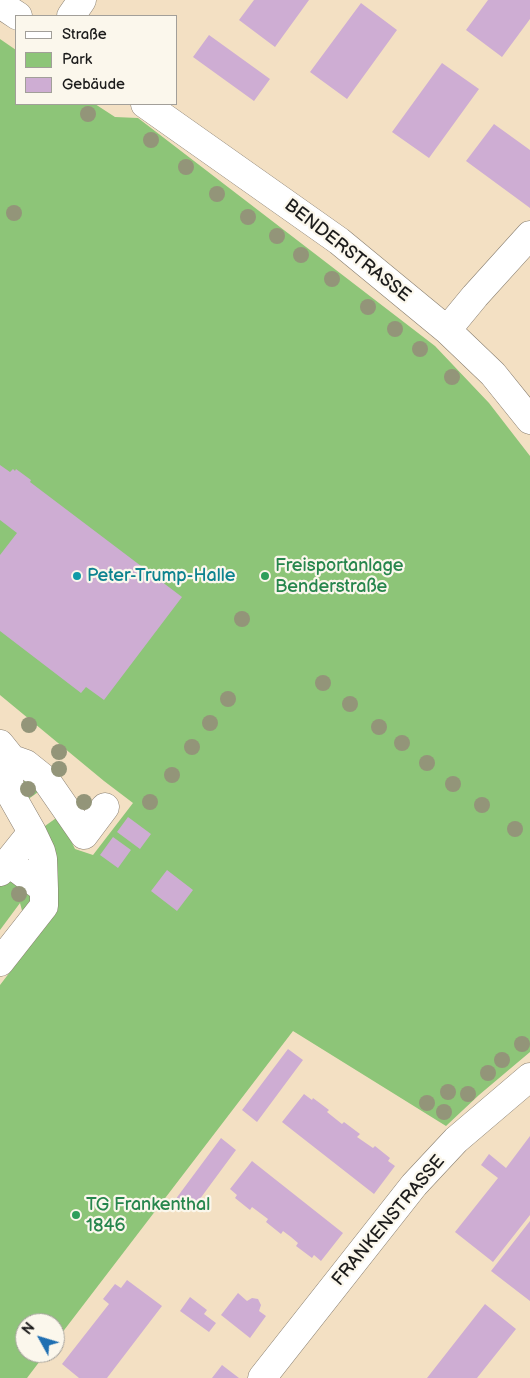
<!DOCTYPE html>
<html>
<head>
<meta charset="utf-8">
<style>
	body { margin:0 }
	#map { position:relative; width:530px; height:1378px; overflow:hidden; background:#f3e0c3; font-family:"Balsamiq Sans",sans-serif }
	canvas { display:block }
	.legend { position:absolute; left:15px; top:15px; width:162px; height:90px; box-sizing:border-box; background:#fbf7ec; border:1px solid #a29f99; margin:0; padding:6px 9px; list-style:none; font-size:15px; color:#1c1c1c }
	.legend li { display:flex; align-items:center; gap:10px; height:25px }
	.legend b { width:25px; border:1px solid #a29f99 }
	.north { position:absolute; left:15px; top:1313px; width:50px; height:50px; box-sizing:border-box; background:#fbf7ec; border:1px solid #a29f99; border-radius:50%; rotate:309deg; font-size:14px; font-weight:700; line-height:20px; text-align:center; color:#1c1c1c }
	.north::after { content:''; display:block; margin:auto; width:18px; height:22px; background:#1f6fb2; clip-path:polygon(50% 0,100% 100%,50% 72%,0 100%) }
</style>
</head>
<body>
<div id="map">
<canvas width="530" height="1378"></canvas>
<ul class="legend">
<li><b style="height:6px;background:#fff"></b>Straße</li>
<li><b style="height:14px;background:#8dc578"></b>Park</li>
<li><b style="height:14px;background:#ceadd3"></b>Gebäude</li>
</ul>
<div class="north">N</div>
</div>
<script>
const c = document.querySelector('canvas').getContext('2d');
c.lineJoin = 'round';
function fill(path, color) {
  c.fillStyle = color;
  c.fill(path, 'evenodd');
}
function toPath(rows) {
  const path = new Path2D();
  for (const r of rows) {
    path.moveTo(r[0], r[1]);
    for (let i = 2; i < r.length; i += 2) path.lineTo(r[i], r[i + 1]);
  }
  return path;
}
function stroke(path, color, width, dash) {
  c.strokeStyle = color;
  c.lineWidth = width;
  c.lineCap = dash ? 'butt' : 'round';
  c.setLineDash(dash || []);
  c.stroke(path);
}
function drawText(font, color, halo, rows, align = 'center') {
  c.font = font + ' "Balsamiq Sans",sans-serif';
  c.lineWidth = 4.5;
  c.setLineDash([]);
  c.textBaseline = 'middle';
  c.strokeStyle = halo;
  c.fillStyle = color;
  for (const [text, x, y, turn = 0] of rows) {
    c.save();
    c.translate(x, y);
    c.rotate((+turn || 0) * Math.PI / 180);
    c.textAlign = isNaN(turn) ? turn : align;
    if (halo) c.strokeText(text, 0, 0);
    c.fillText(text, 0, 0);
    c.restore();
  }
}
const green = toPath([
	[0,39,16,50,16,104,95,104,115,117,138,118,435,346,489,403,530,456,530,1052,479,1095,446,1126,293,1031,55,1342,55,1323,25,1323,25,1353,46,1353,27,1378,0,1378,0,985,30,946,51,907,22,782,27,780,41,790,27,800,45,826,59,816,75,849,93,855,133,803,104,781,0,695],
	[6,878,34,893,25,922,20,903,0,930,0,882]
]);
const building = toPath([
	[254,0,309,0,275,47,239,20],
	[488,0,530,0,530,19,502,57,466,30],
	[361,3,397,30,347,99,310,72],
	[209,35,270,79,254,101,193,57],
	[442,63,479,89,429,158,392,132],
	[494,124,530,150,530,208,466,161],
	[0,465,10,472,13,469,15,471,16,469,31,480,30,482,182,597,104,700,86,687,81,693,0,631,0,555,17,533,0,520],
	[128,817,151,834,140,849,117,832],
	[113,837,131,850,118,868,100,855],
	[167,870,193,890,177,911,151,891],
	[288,1049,303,1060,257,1122,242,1110],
	[304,1094,312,1100,313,1098,329,1110,327,1112,342,1124,344,1122,360,1134,357,1137,373,1148,375,1146,390,1158,388,1161,395,1166,374,1194,282,1122],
	[530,1136,530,1215,493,1262,455,1232,498,1178,481,1165,489,1154,506,1168],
	[221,1138,236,1150,191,1211,175,1200],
	[252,1161,343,1233,321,1261,314,1255,312,1258,296,1246,298,1243,291,1237,283,1231,281,1234,266,1222,268,1219,252,1207,250,1210,235,1198,237,1195,230,1189],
	[530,1221,530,1301,491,1271],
	[127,1280,162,1306,107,1378,79,1378,62,1364,109,1304,103,1299,115,1284,121,1288],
	[238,1293,247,1301,252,1298,258,1299,261,1305,259,1311,266,1316,250,1338,221,1315],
	[190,1297,207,1310,204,1314,216,1323,209,1332,180,1311],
	[485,1304,516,1329,477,1378,427,1378],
	[222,1365,239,1378,212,1378]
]);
const minor = toPath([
	[0,4,18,16],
	[71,16,82,0],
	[145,104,339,241,447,330,493,374,530,420],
	[447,330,475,296,530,235],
	[0,744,12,759,26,764,46,780,84,835,105,807],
	[12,759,9,780,11,795,32,832],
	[8,862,32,832,41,851,43,859,44,889],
	[0,872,8,862,44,889,44,906,0,962],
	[262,1378,414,1185,456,1140,530,1077]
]);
const trees = [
	[88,114],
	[151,140],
	[186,167],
	[217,194],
	[14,213],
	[248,217],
	[277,236],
	[301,255],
	[332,279],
	[368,307],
	[395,329],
	[420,349],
	[452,377],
	[242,619],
	[323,683],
	[228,699],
	[350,704],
	[210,723],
	[29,725],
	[379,727],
	[402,743],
	[192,747],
	[59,752],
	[427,763],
	[59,769],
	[172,775],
	[453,784],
	[28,789],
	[84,802],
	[150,802],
	[482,805],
	[515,829],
	[19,894],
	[522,1044],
	[502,1060],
	[488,1073],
	[448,1092],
	[468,1094],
	[427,1103],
	[444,1112]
];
const markers = [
	[77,576,5,"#0f9aa8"],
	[265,576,5,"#2e9e5b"],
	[76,1215,5,"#2e9e5b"]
];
const streetNames = [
	["BENDERSTRASSE",347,251,38],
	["FRANKENSTRASSE",389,1221,-50]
];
const leisureNames = [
	["Freisportanlage",275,566],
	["Benderstraße",275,587],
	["TG Frankenthal",86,1205],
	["1846",86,1226]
];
const cultureNames = [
	["Peter-Trump-Halle",87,576]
];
fill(green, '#8dc578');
fill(building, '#ceadd3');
stroke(minor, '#887e70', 29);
stroke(minor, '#fff', 28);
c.fillStyle = '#939579';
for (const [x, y] of trees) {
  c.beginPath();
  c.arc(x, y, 8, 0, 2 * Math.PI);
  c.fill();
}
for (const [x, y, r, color] of markers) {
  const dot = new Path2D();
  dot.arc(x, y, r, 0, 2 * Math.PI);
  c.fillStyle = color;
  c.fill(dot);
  stroke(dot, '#fbf7ec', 2);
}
drawText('18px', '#1c1c1c', '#fbf7ec', streetNames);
drawText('18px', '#27864d', '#fbf7ec', leisureNames, 'left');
drawText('18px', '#0d838f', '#fbf7ec', cultureNames, 'left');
</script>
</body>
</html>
